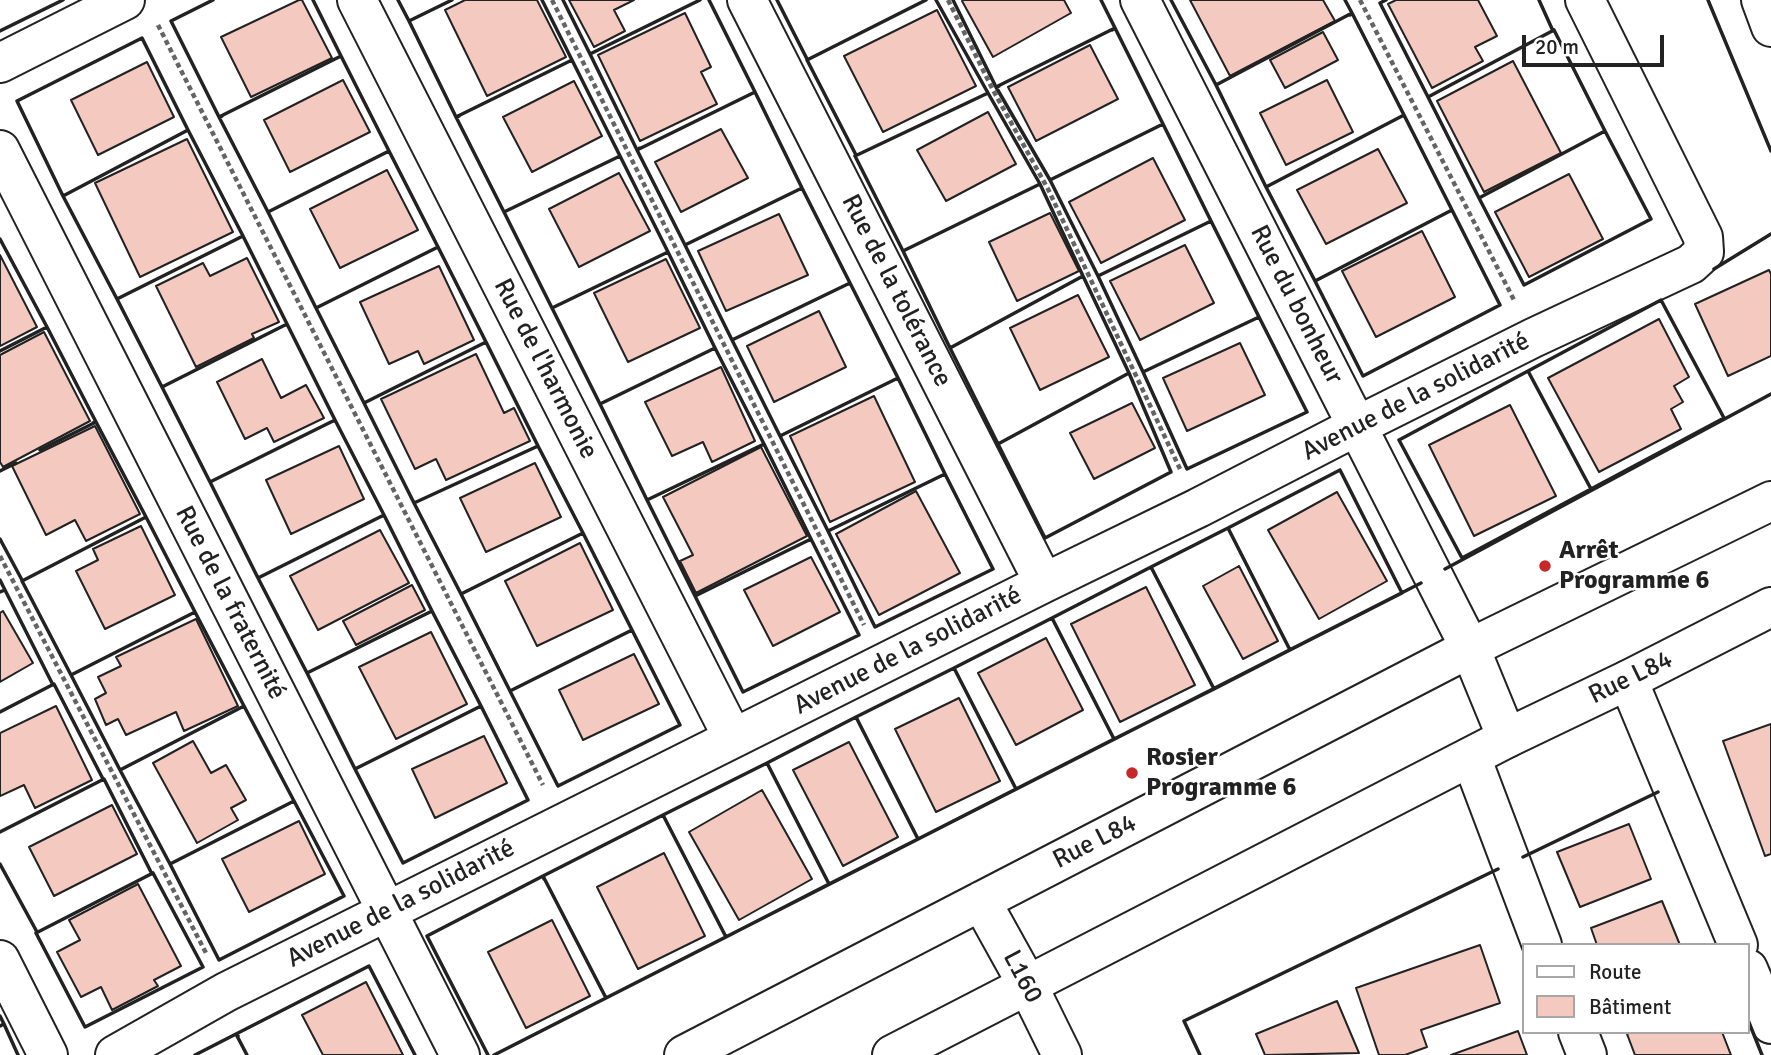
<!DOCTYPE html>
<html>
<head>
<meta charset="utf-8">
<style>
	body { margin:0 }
	#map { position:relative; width:1771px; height:1055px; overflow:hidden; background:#fff; font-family:Signika,sans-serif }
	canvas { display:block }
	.legend { position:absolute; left:1522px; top:943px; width:228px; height:91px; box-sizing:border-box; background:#fff; border:2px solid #a7a7a7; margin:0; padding:9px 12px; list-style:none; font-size:21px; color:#222 }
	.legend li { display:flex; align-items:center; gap:14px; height:35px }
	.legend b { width:35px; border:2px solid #a7a7a7 }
	.scale { position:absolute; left:1522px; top:35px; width:142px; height:32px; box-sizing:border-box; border:4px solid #222; border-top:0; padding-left:9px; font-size:21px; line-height:24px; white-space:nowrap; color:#222; -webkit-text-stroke:5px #fff; paint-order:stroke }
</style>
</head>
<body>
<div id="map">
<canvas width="1771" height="1055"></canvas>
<ul class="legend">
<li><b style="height:9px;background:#fff"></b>Route</li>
<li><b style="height:19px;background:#f3c9c0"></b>Bâtiment</li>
</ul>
<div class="scale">20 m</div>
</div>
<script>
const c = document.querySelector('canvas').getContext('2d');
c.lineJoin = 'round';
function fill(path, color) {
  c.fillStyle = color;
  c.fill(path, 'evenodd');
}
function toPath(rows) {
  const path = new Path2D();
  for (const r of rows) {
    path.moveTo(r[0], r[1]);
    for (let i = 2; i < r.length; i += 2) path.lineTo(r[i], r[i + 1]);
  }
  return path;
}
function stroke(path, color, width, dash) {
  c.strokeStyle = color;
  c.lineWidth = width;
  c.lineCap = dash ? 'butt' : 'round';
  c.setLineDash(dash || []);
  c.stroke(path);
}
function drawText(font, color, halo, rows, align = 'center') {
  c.font = font + ' Signika,sans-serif';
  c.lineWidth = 5;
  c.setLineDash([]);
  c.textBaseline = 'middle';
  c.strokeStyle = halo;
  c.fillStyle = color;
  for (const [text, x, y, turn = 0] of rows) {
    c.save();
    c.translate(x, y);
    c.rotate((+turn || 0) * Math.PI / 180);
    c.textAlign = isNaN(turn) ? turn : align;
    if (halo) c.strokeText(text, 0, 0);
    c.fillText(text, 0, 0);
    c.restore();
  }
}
const building = toPath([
	[299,0,302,0,332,58,251,97,221,37,299,0],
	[465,0,537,0,566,57,487,96,445,10,465,0],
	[569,0,634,0,614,10,625,31,594,47,569,0],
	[964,0,1064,0,1071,13,993,57,962,1,964,0],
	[1190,0,1323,0,1335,21,1230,76,1190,0],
	[1396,0,1478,0,1497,36,1475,47,1483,61,1432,88,1388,4,1396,0],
	[937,10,976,86,883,132,844,56,937,10],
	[685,13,711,67,701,72,717,104,640,141,598,55,685,13],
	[1323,32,1338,60,1285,88,1270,60,1323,32],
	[1090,45,1118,99,1036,141,1008,87,1090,45],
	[1513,61,1561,153,1484,192,1437,101,1513,61],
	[147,62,174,117,98,155,71,100,147,62],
	[343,80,370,132,290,172,264,120,343,80],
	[1327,80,1353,132,1286,165,1260,113,1327,80],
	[574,81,602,136,532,172,503,117,574,81],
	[988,112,1016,164,946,201,917,150,988,112],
	[721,129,748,178,681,212,655,162,721,129],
	[187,139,233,232,140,277,95,183,187,139],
	[1378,149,1407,203,1326,244,1297,190,1378,149],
	[1153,158,1185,220,1101,263,1069,202,1153,158],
	[387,170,418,230,340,268,310,209,387,170],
	[619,173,650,231,579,267,549,209,619,173],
	[1569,174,1603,239,1529,277,1495,212,1569,174],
	[1050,213,1079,271,1017,301,989,242,1050,213],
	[779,214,808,275,726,311,698,251,779,214],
	[1422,231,1455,297,1376,337,1342,271,1422,231],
	[1185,245,1214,303,1140,340,1110,281,1185,245],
	[0,255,37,327,0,346,0,255],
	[247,258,279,322,252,334,254,338,196,367,156,286,203,263,210,276,247,258],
	[666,259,700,328,628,362,594,293,666,259],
	[439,266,474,340,424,364,418,351,389,364,360,302,439,266],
	[1769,270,1771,274,1771,356,1728,376,1695,304,1769,270],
	[1078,295,1109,357,1040,390,1010,328,1078,295],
	[819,311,846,367,774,402,747,346,819,311],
	[1659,319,1689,377,1674,386,1683,402,1671,409,1681,429,1599,472,1548,378,1659,319],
	[44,332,90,421,3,467,0,462,0,355,44,332],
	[1240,343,1265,395,1187,431,1163,378,1240,343],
	[476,354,504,413,514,408,530,441,446,480,436,459,415,469,381,399,476,354],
	[262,359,281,398,306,385,324,418,274,442,267,428,245,439,217,382,262,359],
	[721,367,755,441,712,462,703,442,672,456,645,402,721,367],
	[874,396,915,482,830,522,790,436,874,396],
	[1132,403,1155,448,1094,479,1070,433,1132,403],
	[1510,405,1556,496,1474,536,1429,445,1510,405],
	[95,426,140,514,86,541,75,520,46,535,12,466,95,426],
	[339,446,364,499,291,534,266,480,339,446],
	[761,447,807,536,696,593,680,561,693,555,663,497,761,447],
	[535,463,561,517,486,552,460,498,535,463],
	[916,491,960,573,879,615,836,534,916,491],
	[1337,492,1387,581,1319,619,1268,530,1337,492],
	[141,526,175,595,105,629,76,571,98,560,93,549,141,526],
	[380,530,409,583,318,630,290,576,380,530],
	[580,543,613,610,537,646,505,581,580,543],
	[811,557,840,612,773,646,744,590,811,557],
	[1239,566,1278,641,1243,659,1203,586,1239,566],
	[412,585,425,610,356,645,343,621,412,585],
	[1146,587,1195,685,1120,722,1071,624,1146,587],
	[3,611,33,663,0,682,0,613,3,611],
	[196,619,238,706,184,731,176,712,126,735,118,719,106,725,95,699,106,693,98,677,121,666,116,657,196,619],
	[431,632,467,704,396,739,359,667,431,632],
	[1046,638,1083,710,1016,745,978,673,1046,638],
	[634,654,659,704,583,740,559,690,634,654],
	[959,698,1000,781,936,812,895,729,959,698],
	[56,706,92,780,35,808,24,785,0,796,0,733,56,706],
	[1771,724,1771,854,1765,856,1723,741,1771,724],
	[484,736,507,783,435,818,412,769,484,736],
	[193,741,211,773,226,765,246,800,231,808,238,820,197,843,153,763,193,741],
	[849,742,898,837,843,866,793,770,849,742],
	[762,790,812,879,739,920,689,832,762,790],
	[112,805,137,854,54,896,29,847,112,805],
	[299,821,325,874,249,912,222,859,299,821],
	[1629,824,1651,879,1580,907,1557,852,1629,824],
	[664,853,705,936,638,969,597,887,664,853],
	[138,884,181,966,154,980,158,986,112,1010,101,987,81,997,57,952,80,940,69,920,138,884],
	[1662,901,1680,945,1597,945,1591,928,1662,901],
	[552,920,590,996,526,1028,488,952,552,920],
	[1480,945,1500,1003,1421,1030,1427,1047,1405,1055,1379,1055,1356,988,1480,945],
	[366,982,403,1055,323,1055,302,1015,366,982],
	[1337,1001,1359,1053,1265,1055,1256,1034,1337,1001],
	[1518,1031,1527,1055,1451,1055,1518,1031],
	[1631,1032,1722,1032,1731,1055,1635,1055,1627,1034,1631,1032]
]);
const path = toPath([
	[552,0,864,625],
	[948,0,993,90,1048,189,1180,469],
	[1360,0,1514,300],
	[158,25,543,785],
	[0,556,206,953]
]);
const street = toPath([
	[357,0,733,738],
	[747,0,1044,583],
	[1140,0,1470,648,1507,738],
	[1761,0,1771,27],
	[0,63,125,0],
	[0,150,460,1055],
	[1628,680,1738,945],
	[1471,757,1542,945],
	[0,960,48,1055],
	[1748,969,1771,1024],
	[1578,1032,1587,1055],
	[115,1055,226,992,1044,583,1198,508,1357,426,1533,338,1691,264,1704,252,1703,237,1585,0]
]);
const secondary = toPath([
	[981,901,1027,984,1062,1055],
	[684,1055,1470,648,1771,501],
	[892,1055,1507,738,1628,680,1771,607]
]);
const wall = toPath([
	[213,0,171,21,219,117,222,116],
	[313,0,341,56],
	[398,0,409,21,411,20],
	[452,0,409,21,456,117,459,116],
	[542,0,572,60],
	[563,0,590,54],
	[709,0,755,92,753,93],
	[777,0,807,59],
	[936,0,988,93,986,94],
	[953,0,996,87,999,86],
	[1101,0,1115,28,1112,30],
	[1171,0,1216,85],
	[1345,0,1352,13,1350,15],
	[1386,0,1380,3,1428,97,1430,96],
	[1539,0,1553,31],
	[1708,0,1771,151],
	[1352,13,1404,115,1266,187,1216,85,1352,13],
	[1115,28,1163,124,1050,180,996,87,1115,28],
	[1554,30,1605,131,1479,198,1428,97,1554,30],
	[0,31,63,0],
	[142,38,188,130,63,196,17,101,142,38],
	[341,56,389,151,268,212,219,117,341,56],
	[572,60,620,156,504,212,456,117,572,60],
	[755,92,802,188,685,245,637,150,755,92],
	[988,93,1040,184,903,251,855,156,988,93],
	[1404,115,1452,210,1315,281,1266,187,1404,115],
	[1163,124,1211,221,1098,276,1050,180,1163,124],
	[188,130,243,236,117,299,63,196,188,130],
	[1605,131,1651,219,1524,285,1479,198,1605,131],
	[640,148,637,150,590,54,700,0],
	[389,151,438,247,316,308,268,212,389,151],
	[856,155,807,60,926,0],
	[620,156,668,252,552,308,504,212,620,156],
	[1040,184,1083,276,950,348,903,251,1040,184],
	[802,188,850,283,732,340,685,245,802,188],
	[1452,210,1500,305,1363,376,1315,281,1452,210],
	[1211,221,1259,317,1143,372,1098,276,1211,221],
	[243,236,287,324,162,387,117,299,243,236],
	[0,239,47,327],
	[438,247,486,342,364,403,316,308,438,247],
	[668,252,715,348,600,404,552,308,668,252],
	[1714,269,1771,234],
	[1083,276,1129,373,998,444,950,348,1083,276],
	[850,283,898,378,780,436,732,340,850,283],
	[1661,300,1724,418,1591,489,1528,371,1661,300],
	[1259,317,1307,412,1187,469,1143,372,1259,317],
	[287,324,335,420,210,482,162,387,287,324],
	[486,342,538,446,414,503,364,403,486,342],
	[715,348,764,444,647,500,600,404,715,348],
	[0,351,47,327,96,422,93,423],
	[1528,371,1591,489,1462,558,1399,440,1528,371],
	[1129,373,1171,472,1045,538,998,444,1129,373],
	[898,378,945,474,828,531,780,436,898,378],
	[335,420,384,515,258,578,210,482,335,420],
	[764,444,811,539,695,596,647,500,764,444],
	[538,446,583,533,461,594,414,503,538,446],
	[40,450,96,422,146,517,144,518],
	[1340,470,1402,593,1290,650,1228,528,1340,470],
	[0,471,16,463],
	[945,474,993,569,875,627,828,531,945,474],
	[384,515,432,611,307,673,258,578,384,515],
	[146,517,195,612,71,675,22,581,146,517],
	[1228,528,1290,650,1214,689,1151,567,1228,528],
	[583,533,632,630,510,691,461,594,583,533],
	[0,539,22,580],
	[811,539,859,635,743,692,695,596,811,539],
	[1151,567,1214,689,1114,739,1052,618,1151,567],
	[1445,569,1771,394],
	[0,580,5,590,0,592,5,590,53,685],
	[432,611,481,706,355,769,307,673,432,611],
	[195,612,244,706,120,770,71,675,195,612],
	[1052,618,1114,739,1016,789,954,668,1052,618],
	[632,630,680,725,558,786,510,691,632,630],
	[954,668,1016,789,918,839,856,717,954,668],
	[244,706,294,801,170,864,120,770,244,706],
	[481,706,528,800,403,863,355,769,481,706],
	[0,712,54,684,103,779],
	[856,717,918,839,829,884,767,763,856,717],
	[767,763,829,884,726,937,663,815,767,763],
	[294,801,344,896,219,960,170,864,294,801],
	[663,815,726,937,606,998,543,876,663,815],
	[0,832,104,779,152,874],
	[1523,857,1658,792],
	[0,864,37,932],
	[153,873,203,967,85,1027,36,933,153,873],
	[0,1016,4,1024,0,1026,4,1024,18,1055],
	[1748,1020,1762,1055],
	[195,1055,236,1034,238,1036],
	[247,1055,236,1034,369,966,415,1055],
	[488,1055,427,936,543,876,544,879],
	[494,1055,1421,583],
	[1200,1055,1184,1021,1498,869]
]);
const markers = [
	[1545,566,7,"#c62828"],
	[1132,773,7,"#c62828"]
];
const streetNames = [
	["Rue de la tolérance",896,291,63],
	["Rue du bonheur",1296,305,63],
	["Rue de l'harmonie",545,369,63],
	["Avenue de la solidarité",1416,397,-27],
	["Rue de la fraternité",230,603,63],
	["Avenue de la solidarité",908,651,-27],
	["Rue L84",1631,678,-26],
	["Rue L84",1095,842,-27],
	["Avenue de la solidarité",401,904,-27],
	["L160",1022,977,62]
];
const poiNames = [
	["Arrêt",1559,551],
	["Programme 6",1559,581],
	["Rosier",1146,758],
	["Programme 6",1146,788]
];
fill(building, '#f3c9c0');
stroke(building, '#222', 2);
stroke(street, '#222', 42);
stroke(secondary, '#222', 42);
stroke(path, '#646464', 4.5, [5, 3.5]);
stroke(street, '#fff', 38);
stroke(secondary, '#fff', 38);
stroke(wall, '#222', 3.5);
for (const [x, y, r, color] of markers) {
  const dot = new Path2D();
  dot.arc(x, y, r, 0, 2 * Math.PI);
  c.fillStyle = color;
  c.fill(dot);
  stroke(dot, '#fff', 2.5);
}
drawText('26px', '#222', '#fff', streetNames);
drawText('bold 26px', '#222', '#fff', poiNames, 'left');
</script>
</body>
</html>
